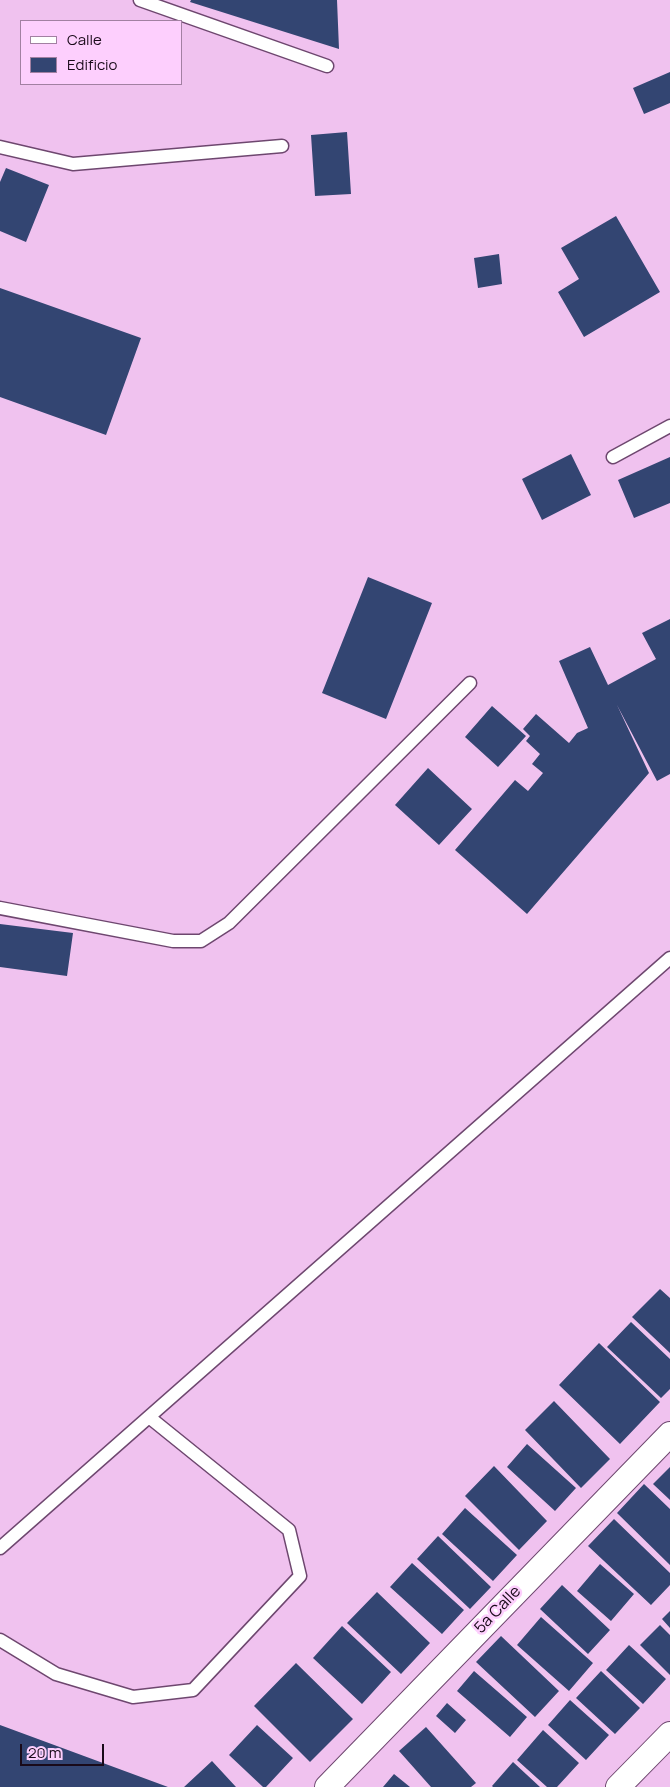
<!DOCTYPE html>
<html>
<head>
<meta charset="utf-8">
<style>
	body { margin:0 }
	#map { position:relative; width:670px; height:1787px; overflow:hidden; background:#f0c2ef; font-family:Manrope,sans-serif }
	canvas { display:block }
	.legend { position:absolute; left:20px; top:20px; width:162px; height:65px; box-sizing:border-box; background:#fdcffd; border:1px solid #a280a2; margin:0; padding:6px 9px; list-style:none; font-size:15px; color:#190a19 }
	.legend li { display:flex; align-items:center; gap:10px; height:25px }
	.legend b { width:25px; border:1px solid #a280a2 }
	.scale { position:absolute; left:20px; top:1744px; width:84px; height:22px; box-sizing:border-box; border:2px solid #190a19; border-top:0; padding-left:6px; font-size:15px; line-height:18px; white-space:nowrap; color:#190a19; -webkit-text-stroke:4px #fdcffd; paint-order:stroke }
</style>
</head>
<body>
<div id="map">
<canvas width="670" height="1787"></canvas>
<ul class="legend">
<li><b style="height:6px;background:#fff"></b>Calle</li>
<li><b style="height:14px;background:#334572"></b>Edificio</li>
</ul>
<div class="scale">20 m</div>
</div>
<script>
const c = document.querySelector('canvas').getContext('2d');
c.lineJoin = 'round';
function fill(path, color) {
  c.fillStyle = color;
  c.fill(path, 'evenodd');
}
function toPath(rows) {
  const path = new Path2D();
  for (const r of rows) {
    path.moveTo(r[0], r[1]);
    for (let i = 2; i < r.length; i += 2) path.lineTo(r[i], r[i + 1]);
  }
  return path;
}
function stroke(path, color, width, dash) {
  c.strokeStyle = color;
  c.lineWidth = width;
  c.lineCap = dash ? 'butt' : 'round';
  c.setLineDash(dash || []);
  c.stroke(path);
}
function drawText(font, color, halo, rows, align = 'center') {
  c.font = font + ' Manrope,sans-serif';
  c.lineWidth = 5;
  c.setLineDash([]);
  c.textBaseline = 'middle';
  c.strokeStyle = halo;
  c.fillStyle = color;
  for (const [text, x, y, turn = 0] of rows) {
    c.save();
    c.translate(x, y);
    c.rotate((+turn || 0) * Math.PI / 180);
    c.textAlign = isNaN(turn) ? turn : align;
    if (halo) c.strokeText(text, 0, 0);
    c.fillText(text, 0, 0);
    c.restore();
  }
}
const building = toPath([
	[191,0,337,0,339,49,190,2],
	[670,72,670,103,644,114,633,88],
	[347,132,351,194,315,196,311,135],
	[6,168,49,185,26,242,0,231,0,182],
	[616,216,660,292,584,337,558,292,579,279,561,248],
	[499,254,502,284,478,288,474,258],
	[0,288,141,338,106,435,0,397],
	[571,454,591,495,542,520,522,479],
	[670,457,670,503,634,518,618,480],
	[368,577,432,603,386,719,322,693],
	[670,619,670,774,657,781,617,705,649,773,527,914,455,850,515,780,528,791,543,773,532,764,540,754,526,741,530,736,523,729,536,714,569,743,577,733,588,728,559,661,590,647,608,685,656,659,642,633],
	[492,706,526,736,498,767,465,737],
	[428,768,472,809,439,845,395,805],
	[0,924,73,933,67,976,0,967],
	[660,1289,670,1298,670,1353,632,1317],
	[631,1322,670,1359,670,1389,661,1398,607,1347],
	[599,1343,660,1402,620,1444,559,1385],
	[554,1401,610,1459,581,1488,525,1430],
	[527,1444,576,1488,555,1511,507,1467],
	[494,1466,547,1521,519,1550,465,1496],
	[670,1467,670,1500,653,1484],
	[644,1484,670,1509,670,1565,617,1513],
	[465,1508,517,1555,493,1581,442,1534],
	[614,1519,670,1573,670,1585,651,1605,588,1546],
	[438,1536,491,1587,470,1609,417,1559],
	[412,1563,464,1610,442,1634,390,1587],
	[600,1564,634,1594,611,1621,577,1591],
	[562,1585,610,1630,588,1654,540,1609],
	[377,1592,430,1643,401,1674,347,1623],
	[670,1611,670,1628,662,1619],
	[541,1617,593,1663,569,1691,517,1645],
	[660,1625,670,1635,670,1675,640,1645],
	[342,1626,391,1672,362,1704,313,1658],
	[501,1636,559,1691,535,1717,476,1662],
	[629,1645,666,1679,643,1704,606,1670],
	[296,1663,353,1719,310,1762,254,1706],
	[474,1671,527,1717,510,1737,457,1691],
	[601,1671,640,1708,615,1734,576,1698],
	[570,1700,609,1735,586,1760,548,1725],
	[447,1703,466,1720,455,1733,436,1716],
	[0,1725,168,1787,0,1787],
	[257,1725,293,1758,266,1787,263,1787,229,1755],
	[426,1727,476,1783,471,1787,431,1787,399,1751],
	[543,1730,579,1763,557,1787,547,1787,517,1760],
	[212,1761,236,1787,184,1787],
	[513,1762,540,1787,493,1787,492,1786],
	[394,1774,410,1787,383,1787]
]);
const lane = toPath([
	[140,0,327,66],
	[0,147,73,164,282,146],
	[613,457,670,426],
	[0,908,173,941,201,941,229,923,470,683],
	[0,1548,670,958],
	[0,1640,56,1674,133,1697,193,1690,300,1576,289,1530,149,1417]
]);
const street = toPath([
	[327,1787,670,1434],
	[618,1787,670,1734]
]);
const streetNames = [
	["5a Calle",498,1610,-46]
];
fill(building, '#334572');
stroke(lane, '#6e476f', 15);
stroke(street, '#6e476f', 26);
stroke(lane, '#fff', 12);
stroke(street, '#fff', 24);
drawText('16px', '#190a19', '#fdcffd', streetNames);
</script>
</body>
</html>
